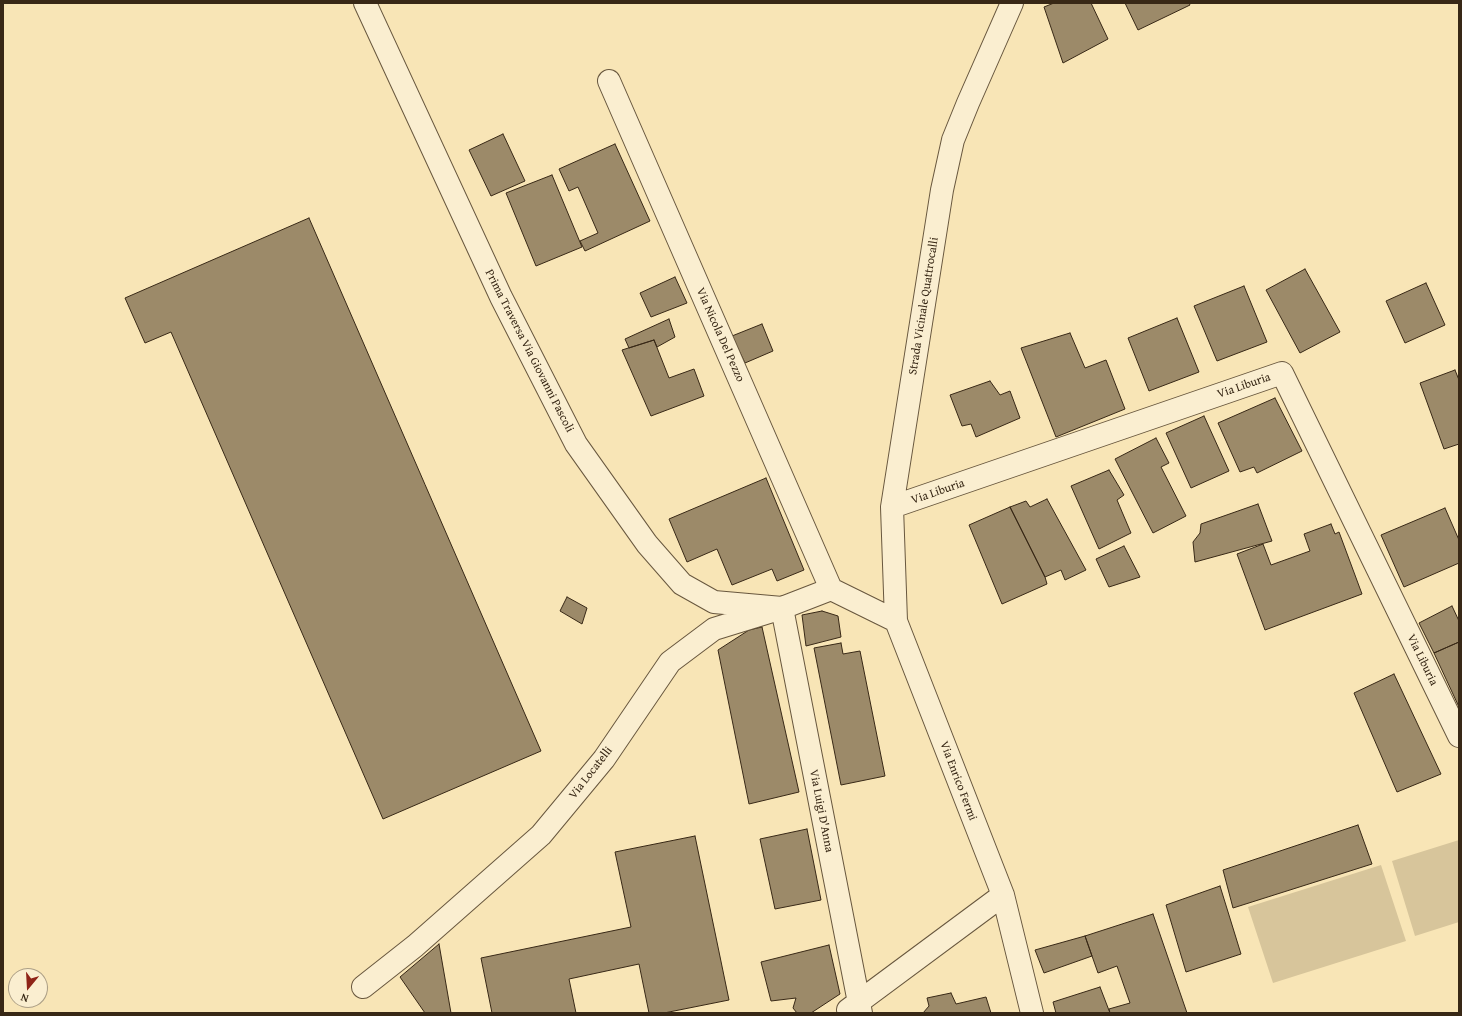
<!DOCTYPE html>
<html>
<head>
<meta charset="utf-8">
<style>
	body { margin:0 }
	#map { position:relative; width:1462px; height:1016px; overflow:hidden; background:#f8e5b6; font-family:"Gentium Book Plus",serif }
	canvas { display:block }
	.frame { position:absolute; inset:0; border:4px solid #382816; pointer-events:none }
	.north { position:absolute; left:8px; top:968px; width:40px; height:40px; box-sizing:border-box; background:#faeed0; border:1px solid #ac9f86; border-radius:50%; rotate:198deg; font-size:11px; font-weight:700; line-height:16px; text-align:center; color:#382816 }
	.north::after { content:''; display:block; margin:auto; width:14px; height:18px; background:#8f2418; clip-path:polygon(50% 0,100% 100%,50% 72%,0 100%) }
</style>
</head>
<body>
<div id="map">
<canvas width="1462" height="1016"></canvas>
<div class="frame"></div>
<div class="north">N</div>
</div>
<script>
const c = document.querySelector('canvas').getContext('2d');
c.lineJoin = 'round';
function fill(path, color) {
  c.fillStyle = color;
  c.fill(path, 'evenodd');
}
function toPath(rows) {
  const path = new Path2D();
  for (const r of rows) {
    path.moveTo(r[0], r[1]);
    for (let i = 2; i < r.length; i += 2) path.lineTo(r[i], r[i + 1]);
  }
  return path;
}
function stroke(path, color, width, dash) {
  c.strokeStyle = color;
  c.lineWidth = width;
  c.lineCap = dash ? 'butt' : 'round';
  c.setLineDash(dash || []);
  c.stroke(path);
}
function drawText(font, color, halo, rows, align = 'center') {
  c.font = font + ' "Gentium Book Plus",serif';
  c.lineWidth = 3;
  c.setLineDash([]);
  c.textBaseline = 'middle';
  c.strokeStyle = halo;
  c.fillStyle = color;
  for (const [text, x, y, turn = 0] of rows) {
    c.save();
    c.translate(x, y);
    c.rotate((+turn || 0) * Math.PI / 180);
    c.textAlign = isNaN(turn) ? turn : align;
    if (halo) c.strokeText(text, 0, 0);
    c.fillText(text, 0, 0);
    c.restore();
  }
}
const green = toPath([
	[1459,840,1459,922,1415,936,1392,861],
	[1381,865,1406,941,1273,983,1248,907]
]);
const building = toPath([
	[1054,3,1091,3,1108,39,1063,63,1044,7,1054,3],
	[1125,3,1189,3,1190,5,1138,30,1125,3],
	[503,134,525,181,491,196,469,150,503,134],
	[615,144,650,221,585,251,580,241,598,233,578,187,569,191,559,169,615,144],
	[552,175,582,247,536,266,506,193,552,175],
	[309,218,541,751,383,819,171,332,145,343,125,298,309,218],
	[1305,269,1340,332,1300,353,1266,290,1305,269],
	[675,277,687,303,651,317,640,293,675,277],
	[1426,283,1445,325,1405,343,1386,301,1426,283],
	[1244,286,1267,342,1217,361,1194,306,1244,286],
	[1177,318,1199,372,1149,391,1128,338,1177,318],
	[669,319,675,337,657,347,654,340,629,348,625,339,669,319],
	[762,324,773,351,745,363,732,336,762,324],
	[1070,333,1085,368,1106,360,1125,409,1056,437,1021,348,1070,333],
	[654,340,669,378,694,369,704,396,651,416,622,350,654,340],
	[1455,370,1459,380,1459,444,1444,449,1420,383,1455,370],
	[990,381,1000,395,1010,391,1020,418,976,437,971,424,962,426,950,395,990,381],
	[1275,398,1302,451,1257,473,1254,467,1240,472,1218,423,1275,398],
	[1204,416,1229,471,1191,488,1166,433,1204,416],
	[1156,438,1169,463,1161,467,1186,516,1153,533,1115,459,1156,438],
	[1109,470,1124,495,1117,500,1131,533,1099,549,1071,486,1109,470],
	[766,478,804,570,777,581,772,569,732,585,717,549,687,562,669,519,766,478],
	[1047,499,1086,570,1065,580,1061,570,1045,577,1010,507,1026,501,1030,507,1047,499],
	[1258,504,1272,541,1195,562,1193,542,1200,533,1201,524,1258,504],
	[1010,507,1045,577,1047,584,1002,604,969,525,1010,507],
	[1445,508,1459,540,1459,563,1404,587,1381,535,1445,508],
	[1331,524,1335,534,1339,532,1362,594,1265,630,1237,554,1263,544,1271,565,1310,551,1304,534,1331,524],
	[1124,546,1140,577,1109,587,1096,559,1124,546],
	[567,597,587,608,582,624,560,611,567,597],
	[1452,606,1459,621,1459,642,1434,653,1419,623,1452,606],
	[822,611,838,616,841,637,806,646,802,615,822,611],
	[762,627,799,792,749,804,718,650,749,630,762,627],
	[1459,642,1459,707,1434,653,1459,642],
	[841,643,843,654,860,651,885,776,841,785,814,648,841,643],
	[1394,674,1441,774,1397,792,1354,693,1394,674],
	[1358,825,1372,864,1233,908,1223,870,1358,825],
	[807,829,821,900,775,909,760,839,807,829],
	[695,836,729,1000,664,1013,649,1013,639,964,569,979,576,1013,492,1013,481,958,631,927,615,852,695,836],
	[1220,886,1241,954,1186,972,1166,905,1220,886],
	[1153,914,1187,1013,1110,1013,1109,1009,1130,1003,1117,966,1098,973,1085,936,1153,914],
	[1085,936,1092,956,1044,973,1035,950,1085,936],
	[439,944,451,1013,425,1013,400,977,439,944],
	[829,945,840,994,811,1013,797,1013,793,1008,796,998,771,1001,761,962,829,945],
	[1100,987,1110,1013,1056,1013,1053,1002,1100,987],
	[951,993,956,1004,986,997,991,1013,923,1013,929,1006,927,998,951,993]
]);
const street = toPath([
	[365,3,501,297,576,444,647,544,682,584,714,602,782,608,861,1013],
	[609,81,831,589],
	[892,507,1282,373,1459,736],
	[831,589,896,621,1003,895,1032,1013],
	[896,621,892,507,942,190,953,140,968,103,1012,3],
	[363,987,415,946,541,835,604,759,670,662,714,629,782,608,831,589],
	[848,1010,1003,895]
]);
const streetNames = [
	["Strada Vicinale Quattrocalli",924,306,-81],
	["Via Nicola Del Pezzo",720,335,66],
	["Prima Traversa Via Giovanni Pascoli",529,351,63],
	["Via Liburia",1244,386,-19],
	["Via Liburia",938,492,-19],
	["Via Liburia",1422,660,64],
	["Via Locatelli",591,773,-52],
	["Via Enrico Fermi",958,781,69],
	["Via Luigi D'Anna",821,811,79]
];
fill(green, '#d7c59b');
fill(building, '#9c8a69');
stroke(building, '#382816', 1);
stroke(street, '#68573e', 24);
stroke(street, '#faeed0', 22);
drawText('12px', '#382816', '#faeed0', streetNames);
</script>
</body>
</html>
